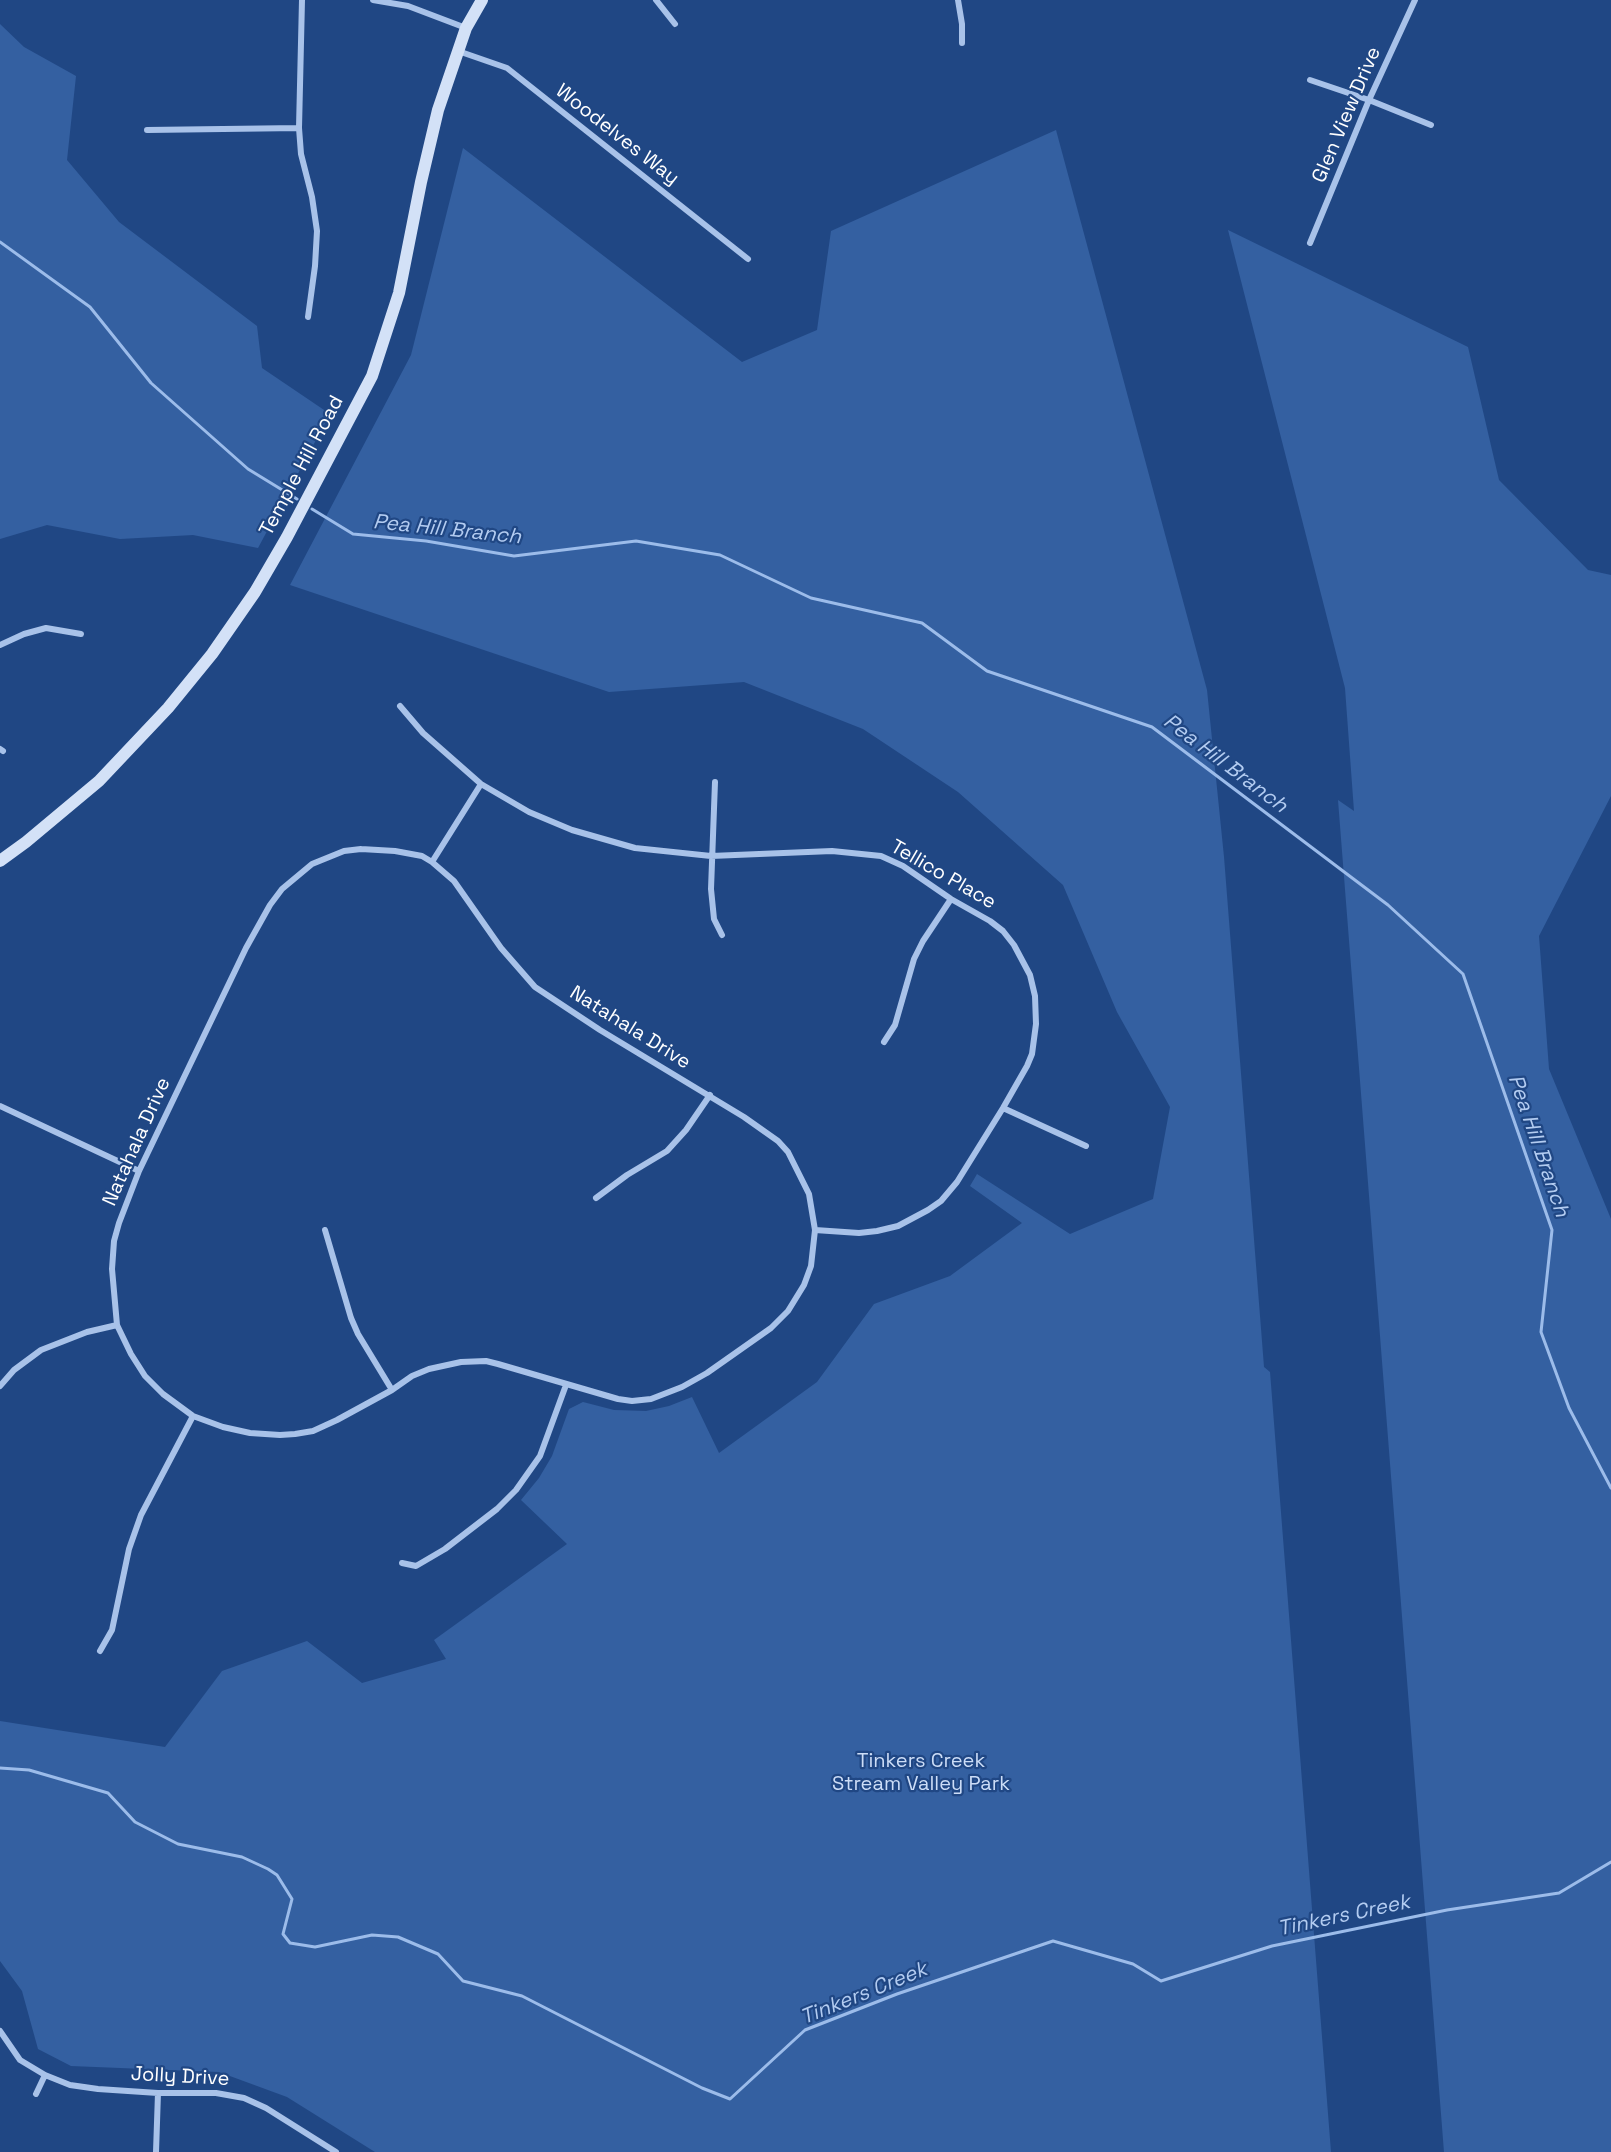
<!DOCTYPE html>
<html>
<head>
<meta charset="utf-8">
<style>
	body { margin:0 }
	canvas { display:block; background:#204784 }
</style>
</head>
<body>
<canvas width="1611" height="2152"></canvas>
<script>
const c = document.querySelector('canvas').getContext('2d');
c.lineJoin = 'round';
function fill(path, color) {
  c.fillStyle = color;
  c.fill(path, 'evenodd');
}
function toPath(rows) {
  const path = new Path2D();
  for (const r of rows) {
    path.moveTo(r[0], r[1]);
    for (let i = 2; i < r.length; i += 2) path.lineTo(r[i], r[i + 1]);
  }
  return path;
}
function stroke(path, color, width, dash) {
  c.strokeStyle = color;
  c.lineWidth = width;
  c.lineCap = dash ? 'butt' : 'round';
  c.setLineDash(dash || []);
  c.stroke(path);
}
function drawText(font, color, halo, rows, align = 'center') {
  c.font = font + ' "Space Grotesk",sans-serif';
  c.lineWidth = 4.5;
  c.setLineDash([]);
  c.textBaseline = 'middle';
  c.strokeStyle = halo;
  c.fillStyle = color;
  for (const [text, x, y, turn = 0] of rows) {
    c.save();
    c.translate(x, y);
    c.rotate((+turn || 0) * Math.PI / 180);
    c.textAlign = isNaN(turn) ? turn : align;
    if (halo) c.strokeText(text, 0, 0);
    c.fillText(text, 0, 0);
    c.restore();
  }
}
const green = toPath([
	[0,24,24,47,76,76,67,160,119,222,257,326,262,368,330,414,258,548,193,535,120,539,47,525,0,539],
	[1056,130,1207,690,1224,857,1264,1367,1270,1372,1331,2152,375,2152,287,2097,219,2072,71,2066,38,2049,22,1991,0,1961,0,1721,165,1747,222,1671,307,1641,362,1683,446,1659,434,1640,567,1544,521,1500,539,1478,552,1456,569,1409,583,1402,614,1410,646,1411,669,1406,692,1397,719,1453,817,1382,874,1304,950,1276,1022,1223,970,1186,977,1174,1070,1234,1153,1199,1170,1107,1117,1012,1063,885,958,792,863,729,744,682,609,692,290,585,411,355,463,148,742,362,817,330,831,231],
	[1228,230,1468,347,1499,480,1588,570,1611,575,1611,796,1539,936,1549,1069,1611,1219,1611,2152,1444,2152,1338,800,1354,811,1345,688]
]);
const stream = toPath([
	[0,242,90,307,151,383,248,469,297,499],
	[312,509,353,534,426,541,514,556,636,541,720,555,811,598,922,623,987,671,1152,727,1388,905,1463,974,1552,1230,1541,1332,1569,1408,1611,1488],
	[0,1768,29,1770,108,1793,135,1822,178,1844,242,1857,268,1869,277,1875,292,1899,283,1934,290,1943,315,1947,372,1935,398,1937,438,1954,463,1981,522,1996,702,2088,730,2099,805,2030,897,1994,1053,1941,1133,1964,1161,1981,1272,1946,1447,1910,1559,1893,1611,1862]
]);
const street = toPath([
	[302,0,299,128,301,154,312,197,317,231,315,266,308,317],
	[373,0,408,6,466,28],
	[656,0,675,24],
	[958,0,962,24,962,43],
	[458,51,507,68,748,259],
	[1310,80,1369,100,1431,125],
	[147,130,299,128],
	[1310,243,1369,100,1415,0],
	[0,645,24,634,46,628,81,634],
	[400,706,423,733,481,784,529,812,572,830,635,848,711,856,832,851,881,856,903,866,951,899,990,921,1003,931,1014,945,1030,975,1035,996,1036,1024,1032,1054,1027,1066,1003,1108,957,1182,941,1201,928,1210,898,1226,877,1231,859,1233,815,1230],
	[0,749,3,751],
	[715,782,711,889,714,919,722,935],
	[361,849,395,851,422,856,432,862,454,881,501,948,535,987,600,1030,744,1117,778,1141,788,1152,809,1194,815,1230,811,1266,804,1285,788,1311,771,1328,707,1373,682,1387,651,1399,632,1401,618,1399,498,1364,486,1361,461,1362,429,1369,412,1376,392,1390,337,1420,313,1431,295,1434,280,1435,250,1433,223,1427,193,1416,163,1394,145,1376,131,1354,117,1325,112,1269,114,1241,119,1223,139,1171,246,948,270,905,282,889,312,864,344,851,361,849],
	[432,862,481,784],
	[884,1042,895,1025,914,959,923,941,951,899],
	[0,1106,139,1171],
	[1003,1108,1086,1146],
	[596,1198,627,1175,667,1151,686,1130,710,1095],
	[325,1230,351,1318,358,1334,392,1390],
	[0,1386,14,1370,41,1350,87,1332,117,1325],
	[402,1563,416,1566,445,1549,497,1509,516,1490,540,1456,566,1385],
	[100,1651,112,1630,129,1549,141,1515,193,1416],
	[0,2031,20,2060,45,2075,70,2085,98,2089,158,2093,216,2093,244,2098,266,2108,336,2152],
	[36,2094,45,2075],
	[156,2152,158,2093]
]);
const secondary = toPath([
	[0,861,26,842,99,781,168,708,212,654,255,592,287,537,372,376,399,293,421,182,438,110,466,28,482,0]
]);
const streetNames = [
	["Glen View Drive",1347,115,-67],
	["Woodelves Way",617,135,38],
	["Temple Hill Road",302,466,-62],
	["Tellico Place",943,875,30],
	["Natahala Drive",630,1028,32],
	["Natahala Drive",137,1142,-66],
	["Jolly Drive",180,2077,3]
];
const parkNames = [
	["Tinkers Creek",921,1762],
	["Stream Valley Park",921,1785]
];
const waterNames = [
	["Pea Hill Branch",447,530,6],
	["Pea Hill Branch",1225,764,37],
	["Pea Hill Branch",1538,1146,71],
	["Tinkers Creek",1344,1916,-12],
	["Tinkers Creek",864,1994,-22]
];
fill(green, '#3460a1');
stroke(stream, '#9cbcea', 3);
stroke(street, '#a8c2e9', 6);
stroke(secondary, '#d3e1f7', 12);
drawText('20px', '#fff', '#204784', streetNames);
drawText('20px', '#ccddf7', '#204784', parkNames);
drawText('italic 21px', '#b3ccf1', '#204784', waterNames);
</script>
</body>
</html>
